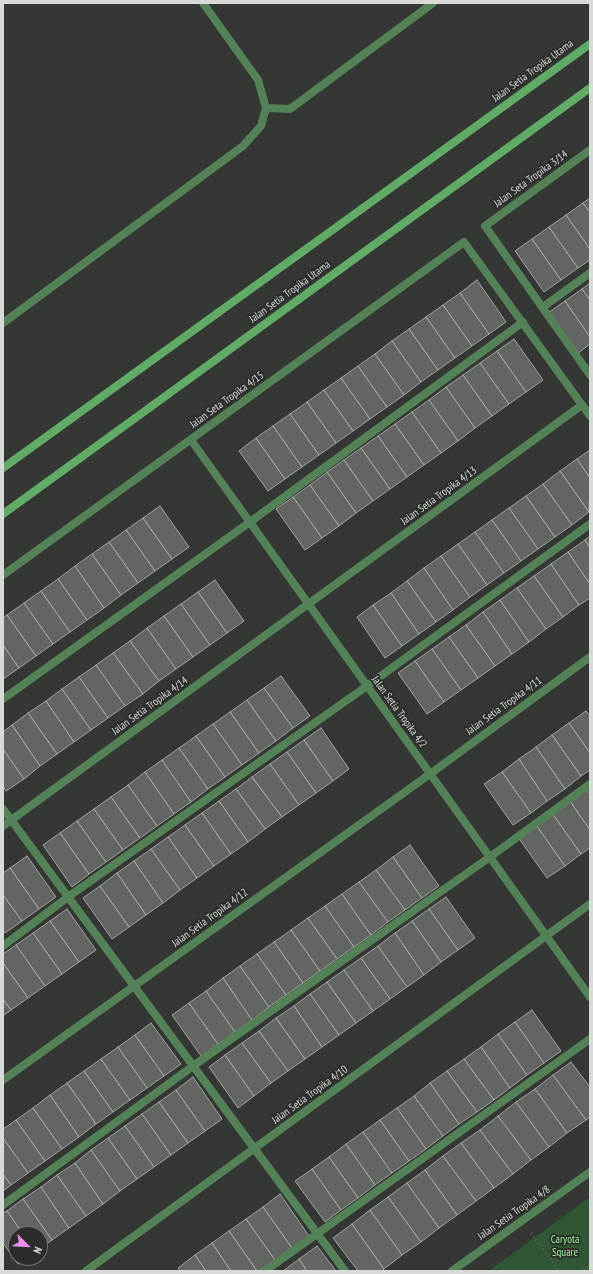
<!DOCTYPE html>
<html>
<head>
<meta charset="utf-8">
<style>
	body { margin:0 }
	#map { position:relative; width:593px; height:1274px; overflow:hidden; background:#343734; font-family:"PT Sans Narrow",sans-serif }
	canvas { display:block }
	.frame { position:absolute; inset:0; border:4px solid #d8dad8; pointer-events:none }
	.north { position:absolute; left:8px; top:1226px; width:40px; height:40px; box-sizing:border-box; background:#2a2d2a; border:1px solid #707270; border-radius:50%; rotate:114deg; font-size:11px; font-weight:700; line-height:16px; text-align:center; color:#d8dad8 }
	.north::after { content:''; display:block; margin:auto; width:14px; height:18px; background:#f18bf5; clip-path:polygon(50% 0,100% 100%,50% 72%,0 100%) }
</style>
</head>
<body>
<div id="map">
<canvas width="593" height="1274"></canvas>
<div class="frame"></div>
<div class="north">N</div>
</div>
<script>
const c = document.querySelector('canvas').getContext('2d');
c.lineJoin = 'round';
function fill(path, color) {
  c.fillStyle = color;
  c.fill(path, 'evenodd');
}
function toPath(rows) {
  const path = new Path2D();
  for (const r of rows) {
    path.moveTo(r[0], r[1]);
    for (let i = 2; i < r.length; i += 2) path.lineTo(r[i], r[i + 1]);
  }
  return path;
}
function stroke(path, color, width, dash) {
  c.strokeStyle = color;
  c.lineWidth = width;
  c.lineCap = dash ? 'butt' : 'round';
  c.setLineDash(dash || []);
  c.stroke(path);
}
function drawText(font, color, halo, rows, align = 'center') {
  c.font = font + ' "PT Sans Narrow",sans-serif';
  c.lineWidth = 3.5;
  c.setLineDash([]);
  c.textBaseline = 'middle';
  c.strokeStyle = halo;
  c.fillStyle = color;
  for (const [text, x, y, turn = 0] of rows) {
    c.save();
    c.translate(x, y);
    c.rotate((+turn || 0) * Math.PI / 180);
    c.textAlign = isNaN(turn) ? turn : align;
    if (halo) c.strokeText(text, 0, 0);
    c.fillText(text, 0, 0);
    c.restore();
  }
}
const green = toPath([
	[590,1197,590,1271,489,1271]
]);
const building = toPath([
	[590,198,590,212,583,203,590,198],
	[583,203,590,212,590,249,566,215,583,203],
	[566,215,590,249,590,260,578,268,549,227,566,215],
	[549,227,578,268,561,280,532,239,549,227],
	[532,239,561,280,544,292,515,251,532,239],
	[477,280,506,322,489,334,460,293,477,280],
	[590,283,590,300,582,289,590,283],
	[582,289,590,300,590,337,565,301,582,289],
	[460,293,489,334,472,346,443,305,460,293],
	[565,301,590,337,590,344,577,354,548,313,565,301],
	[443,305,472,346,455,358,426,317,443,305],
	[426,317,455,358,438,370,409,329,426,317],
	[409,329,438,370,421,382,392,341,409,329],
	[514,339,543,380,526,392,497,351,514,339],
	[392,341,421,382,404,395,375,354,392,341],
	[497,351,526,392,509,404,480,363,497,351],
	[375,354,404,395,387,407,358,366,375,354],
	[480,363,509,404,492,416,463,375,480,363],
	[358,366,387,407,370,419,341,378,358,366],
	[463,375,492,416,475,428,446,387,463,375],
	[341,378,370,419,353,431,324,390,341,378],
	[446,387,475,428,458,441,429,400,446,387],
	[324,390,353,431,336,443,307,402,324,390],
	[429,400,458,441,441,453,412,412,429,400],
	[307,402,336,443,319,455,290,414,307,402],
	[412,412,441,453,424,465,395,424,412,412],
	[290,414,319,455,302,467,273,426,290,414],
	[395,424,424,465,407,477,378,436,395,424],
	[273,426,302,467,285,479,256,438,273,426],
	[378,436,407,477,390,489,361,448,378,436],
	[256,438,285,479,268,491,239,451,256,438],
	[361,448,390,489,373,501,344,460,361,448],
	[590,450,590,478,577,459,590,450],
	[577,459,590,478,589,512,560,471,577,459],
	[344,460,373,501,356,513,327,472,344,460],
	[560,471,589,512,572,525,543,484,560,471],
	[327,472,356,513,339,526,310,485,327,472],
	[543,484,572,525,555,537,526,496,543,484],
	[310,485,339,526,322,538,293,497,310,485],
	[526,496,555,537,538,549,509,508,526,496],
	[293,497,322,538,305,550,276,509,293,497],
	[160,506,189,547,172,559,143,518,160,506],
	[509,508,538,549,521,561,492,520,509,508],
	[143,518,172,559,155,571,126,530,143,518],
	[492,520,521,561,504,573,475,532,492,520],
	[126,530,155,571,138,583,109,542,126,530],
	[475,532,504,573,487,585,458,544,475,532],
	[590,536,590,548,585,540,590,536],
	[585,540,590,548,590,584,568,552,585,540],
	[109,542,138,583,121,595,92,554,109,542],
	[458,544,487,585,470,597,441,556,458,544],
	[568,552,590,584,590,598,579,605,551,564,568,552],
	[92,554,121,595,104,608,75,566,92,554],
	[441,556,470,597,453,610,424,568,441,556],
	[551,564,579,605,563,617,534,576,551,564],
	[75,566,104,608,87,620,58,579,75,566],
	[424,568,453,610,436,622,407,581,424,568],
	[534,576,563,617,546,629,517,588,534,576],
	[58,579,87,620,70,632,41,591,58,579],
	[215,580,244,621,227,633,198,592,215,580],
	[407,581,436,622,419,634,391,593,407,581],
	[517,588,546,629,529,642,500,600,517,588],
	[41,591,70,632,53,644,24,603,41,591],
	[198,592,227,633,210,645,181,604,198,592],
	[391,593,419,634,402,646,373,605,391,593],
	[500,600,529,642,512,654,483,612,500,600],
	[24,603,53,644,36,656,7,615,24,603],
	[181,604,210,645,193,657,164,616,181,604],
	[373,605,402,646,385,658,357,617,373,605],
	[483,612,512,654,495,666,466,625,483,612],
	[7,615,36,656,19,668,3,645,3,618,7,615],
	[164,616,193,657,176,669,147,628,164,616],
	[466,625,495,666,478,678,449,637,466,625],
	[147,628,176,669,159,681,130,641,147,628],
	[449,637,478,678,461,690,432,649,449,637],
	[130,641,159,681,143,694,113,653,130,641],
	[3,645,19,668,3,679,3,645],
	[432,649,461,690,444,702,415,661,432,649],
	[113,653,143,694,125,706,96,665,113,653],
	[415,661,444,702,427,714,398,673,415,661],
	[96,665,125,706,108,718,79,677,96,665],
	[281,676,310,716,293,728,264,688,281,676],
	[79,677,108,718,91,730,62,689,79,677],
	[264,688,293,728,276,741,247,700,264,688],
	[62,689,91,730,74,742,46,701,62,689],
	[247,700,276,741,259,753,230,712,247,700],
	[46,701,74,742,57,754,28,713,46,701],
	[586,711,590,716,590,753,569,723,586,711],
	[230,712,259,753,242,765,213,724,230,712],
	[28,713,57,754,40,766,12,725,28,713],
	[569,723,590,753,590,770,581,776,552,735,569,723],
	[213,724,242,765,225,777,196,736,213,724],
	[12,725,40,766,24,779,3,749,3,732,12,725],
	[321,728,349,769,333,781,304,740,321,728],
	[552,735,581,776,565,789,536,747,552,735],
	[196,736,225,777,208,789,179,748,196,736],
	[304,740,333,781,316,793,287,752,304,740],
	[536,747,565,789,547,801,519,759,536,747],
	[179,748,208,789,191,802,162,760,179,748],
	[3,749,24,779,6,791,3,786,3,749],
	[287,752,316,793,299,805,270,764,287,752],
	[519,759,547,801,531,813,502,772,519,759],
	[162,760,191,802,174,814,145,772,162,760],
	[270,764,299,805,282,817,252,777,270,764],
	[145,772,174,814,157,826,128,785,145,772],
	[502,772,531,813,513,825,484,784,502,772],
	[252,777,282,817,265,829,236,789,252,777],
	[128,785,157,826,140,838,111,797,128,785],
	[236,789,265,829,248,842,219,801,236,789],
	[586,789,590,794,590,830,570,801,586,789],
	[111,797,140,838,123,850,94,809,111,797],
	[219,801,248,842,231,854,202,813,219,801],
	[570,801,590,830,590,848,581,854,552,813,570,801],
	[94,809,123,850,106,862,77,821,94,809],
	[202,813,231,854,214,866,185,825,202,813],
	[552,813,581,854,565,866,536,825,552,813],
	[77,821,106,862,89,874,60,833,77,821],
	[185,825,214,866,197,878,168,837,185,825],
	[536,825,565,866,547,878,518,837,536,825],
	[60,833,89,874,72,887,43,845,60,833],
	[168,837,197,878,180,890,151,849,168,837],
	[410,845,439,886,422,898,393,857,410,845],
	[151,849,180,890,163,903,134,861,151,849],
	[27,856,56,897,39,909,10,868,27,856],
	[393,857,422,898,405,910,376,870,393,857],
	[134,861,163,903,146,915,117,873,134,861],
	[10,868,39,909,22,921,3,895,3,873,10,868],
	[376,870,405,910,388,922,359,882,376,870],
	[117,873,146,915,129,927,100,886,117,873],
	[359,882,388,922,371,935,342,894,359,882],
	[100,886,129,927,112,939,83,898,100,886],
	[342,894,371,935,354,947,325,906,342,894],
	[3,895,22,921,5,933,3,931,3,895],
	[446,897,475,938,458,950,429,909,446,897],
	[325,906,354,947,337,959,308,918,325,906],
	[67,909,96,950,79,962,50,921,67,909],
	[429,909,458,950,441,962,412,921,429,909],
	[308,918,337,959,320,971,291,930,308,918],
	[50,921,79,962,62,974,33,933,50,921],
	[412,921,441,962,424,975,395,933,412,921],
	[291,930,320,971,303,983,274,942,291,930],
	[33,933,62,974,45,986,16,945,33,933],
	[395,933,424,975,407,987,378,946,395,933],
	[274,942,303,983,286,995,257,954,274,942],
	[16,945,45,986,28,998,3,963,3,954,16,945],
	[378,946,407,987,390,999,361,958,378,946],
	[257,954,286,995,269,1007,240,966,257,954],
	[361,958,390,999,373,1011,344,970,361,958],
	[3,963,28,998,11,1010,3,999,3,963],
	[240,966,269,1007,252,1020,223,978,240,966],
	[344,970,373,1011,356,1023,327,982,344,970],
	[223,978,252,1020,235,1032,206,991,223,978],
	[327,982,356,1023,339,1035,310,994,327,982],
	[206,991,235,1032,218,1044,189,1003,206,991],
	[310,994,339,1035,322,1047,294,1006,310,994],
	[3,999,11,1010,3,1016,3,999],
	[189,1003,218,1044,201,1056,172,1015,189,1003],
	[294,1006,322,1047,305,1059,276,1018,294,1006],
	[532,1010,561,1051,544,1063,515,1022,532,1010],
	[276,1018,305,1059,288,1071,259,1031,276,1018],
	[515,1022,544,1063,527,1075,498,1034,515,1022],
	[151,1023,181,1064,164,1076,135,1035,151,1023],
	[259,1031,288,1071,271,1083,242,1043,259,1031],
	[498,1034,527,1075,510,1088,481,1047,498,1034],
	[135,1035,164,1076,147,1088,118,1047,135,1035],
	[242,1043,271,1083,254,1096,225,1055,242,1043],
	[118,1047,147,1088,130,1100,101,1059,118,1047],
	[481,1047,510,1088,494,1100,464,1059,481,1047],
	[225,1055,254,1096,238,1108,209,1067,225,1055],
	[101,1059,130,1100,113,1112,84,1071,101,1059],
	[464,1059,494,1100,477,1112,447,1071,464,1059],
	[571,1062,590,1087,590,1117,586,1120,553,1075,571,1062],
	[84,1071,113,1112,96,1124,67,1083,84,1071],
	[447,1071,477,1112,459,1124,430,1083,447,1071],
	[553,1075,586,1120,567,1133,535,1089,553,1075],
	[193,1077,222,1119,205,1131,176,1090,193,1077],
	[67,1083,96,1124,79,1137,50,1095,67,1083],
	[430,1083,459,1124,443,1136,414,1096,430,1083],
	[535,1089,567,1133,549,1147,516,1102,535,1089],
	[176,1090,205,1131,188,1143,159,1102,176,1090],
	[50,1095,79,1137,62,1149,33,1108,50,1095],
	[414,1096,443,1136,426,1149,397,1108,414,1096],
	[159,1102,188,1143,171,1155,142,1114,159,1102],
	[516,1102,549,1147,531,1160,498,1116,516,1102],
	[33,1108,62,1149,45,1161,16,1120,33,1108],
	[397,1108,426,1149,409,1161,380,1120,397,1108],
	[142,1114,171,1155,154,1167,125,1126,142,1114],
	[498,1116,531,1160,513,1174,480,1130,498,1116],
	[16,1120,45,1161,28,1173,3,1138,3,1129,16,1120],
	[380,1120,409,1161,392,1173,363,1132,380,1120],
	[125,1126,154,1167,137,1179,108,1138,125,1126],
	[480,1130,513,1174,494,1188,461,1143,480,1130],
	[363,1132,392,1173,375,1185,346,1144,363,1132],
	[3,1138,28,1173,11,1185,3,1174,3,1138],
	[108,1138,137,1179,120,1191,91,1150,108,1138],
	[461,1143,494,1188,476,1201,443,1156,461,1143],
	[346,1144,375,1185,358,1198,329,1157,346,1144],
	[91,1150,120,1191,103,1204,75,1163,91,1150],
	[443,1156,476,1201,457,1215,425,1170,443,1156],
	[329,1157,358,1198,341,1210,312,1169,329,1157],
	[75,1163,103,1204,86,1216,57,1175,75,1163],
	[312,1169,341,1210,325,1222,295,1181,312,1169],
	[425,1170,457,1215,439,1228,407,1183,425,1170],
	[3,1174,11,1185,3,1191,3,1174],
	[57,1175,86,1216,69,1228,41,1187,57,1175],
	[407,1183,439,1228,421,1242,388,1197,407,1183],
	[41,1187,69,1228,52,1240,23,1199,41,1187],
	[280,1194,309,1236,292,1248,263,1207,280,1194],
	[388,1197,421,1242,402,1255,370,1210,388,1197],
	[23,1199,52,1240,40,1249,40,1234,23,1234,7,1211,23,1199],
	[263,1207,292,1248,275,1260,246,1219,263,1207],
	[370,1210,402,1255,384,1269,352,1224,370,1210],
	[7,1211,23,1234,16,1234,16,1258,27,1258,18,1264,3,1243,3,1213,7,1211],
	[246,1219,275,1260,259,1271,257,1271,229,1231,246,1219],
	[352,1224,384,1269,381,1271,358,1271,333,1238,352,1224],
	[229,1231,257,1271,231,1271,212,1243,229,1231],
	[212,1243,231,1271,206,1271,195,1255,212,1243],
	[317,1246,336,1271,307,1271,299,1259,317,1246],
	[195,1255,206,1271,180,1271,178,1268,195,1255],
	[299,1259,307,1271,283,1271,299,1259]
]);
const path = toPath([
	[531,1233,559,1271],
	[580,1271,590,1267]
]);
const lane = toPath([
	[266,108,290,109,433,3],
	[543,307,590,273],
	[3,323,243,146,261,126,266,108,258,80,203,3],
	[3,699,250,522,523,322],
	[3,946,68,897,367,686,590,524],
	[3,1205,193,1066,490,857,590,784],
	[265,1271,590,1039]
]);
const street = toPath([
	[590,150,485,226,590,375],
	[191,440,590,997],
	[3,575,464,242,590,416],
	[3,809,345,1271],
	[3,826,582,405],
	[3,1080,430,774,590,657],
	[86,1271,590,904],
	[452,1271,590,1172]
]);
const secondary = toPath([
	[3,468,590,44],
	[3,514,590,88]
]);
const streetNames = [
	["Jalan Setia Tropika Utama",533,71,-36],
	["Jalan Seta Tropika 3/14",531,179,-36],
	["Jalan Setia Tropika Utama",290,292,-36],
	["Jalan Seta Tropika 4/15",227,400,-36],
	["Jalan Setia Tropika 4/13",439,496,-36],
	["Jalan Setia Tropika 4/14",150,706,-36],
	["Jalan Setia Tropika 4/11",504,706,-36],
	["Jalan Setia Tropika 4/2",399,712,54],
	["Jalan Setia Tropika 4/12",210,918,-36],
	["Jalan Setia Tropika 4/10",310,1095,-36],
	["Jalan Setia Tropika 4/8",514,1213,-35]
];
const parkNames = [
	["Caryota",565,1240],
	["Square",565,1253]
];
fill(green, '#305733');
fill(building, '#626562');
stroke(building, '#a0a4a0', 1);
stroke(path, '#656865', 2.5, [1, 3]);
stroke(lane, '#548157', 8);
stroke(street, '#548157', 8);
stroke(secondary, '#61ab66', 8);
drawText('11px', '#d8dad8', '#2a2d2a', streetNames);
drawText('11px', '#98f89f', '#2a2d2a', parkNames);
</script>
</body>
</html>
